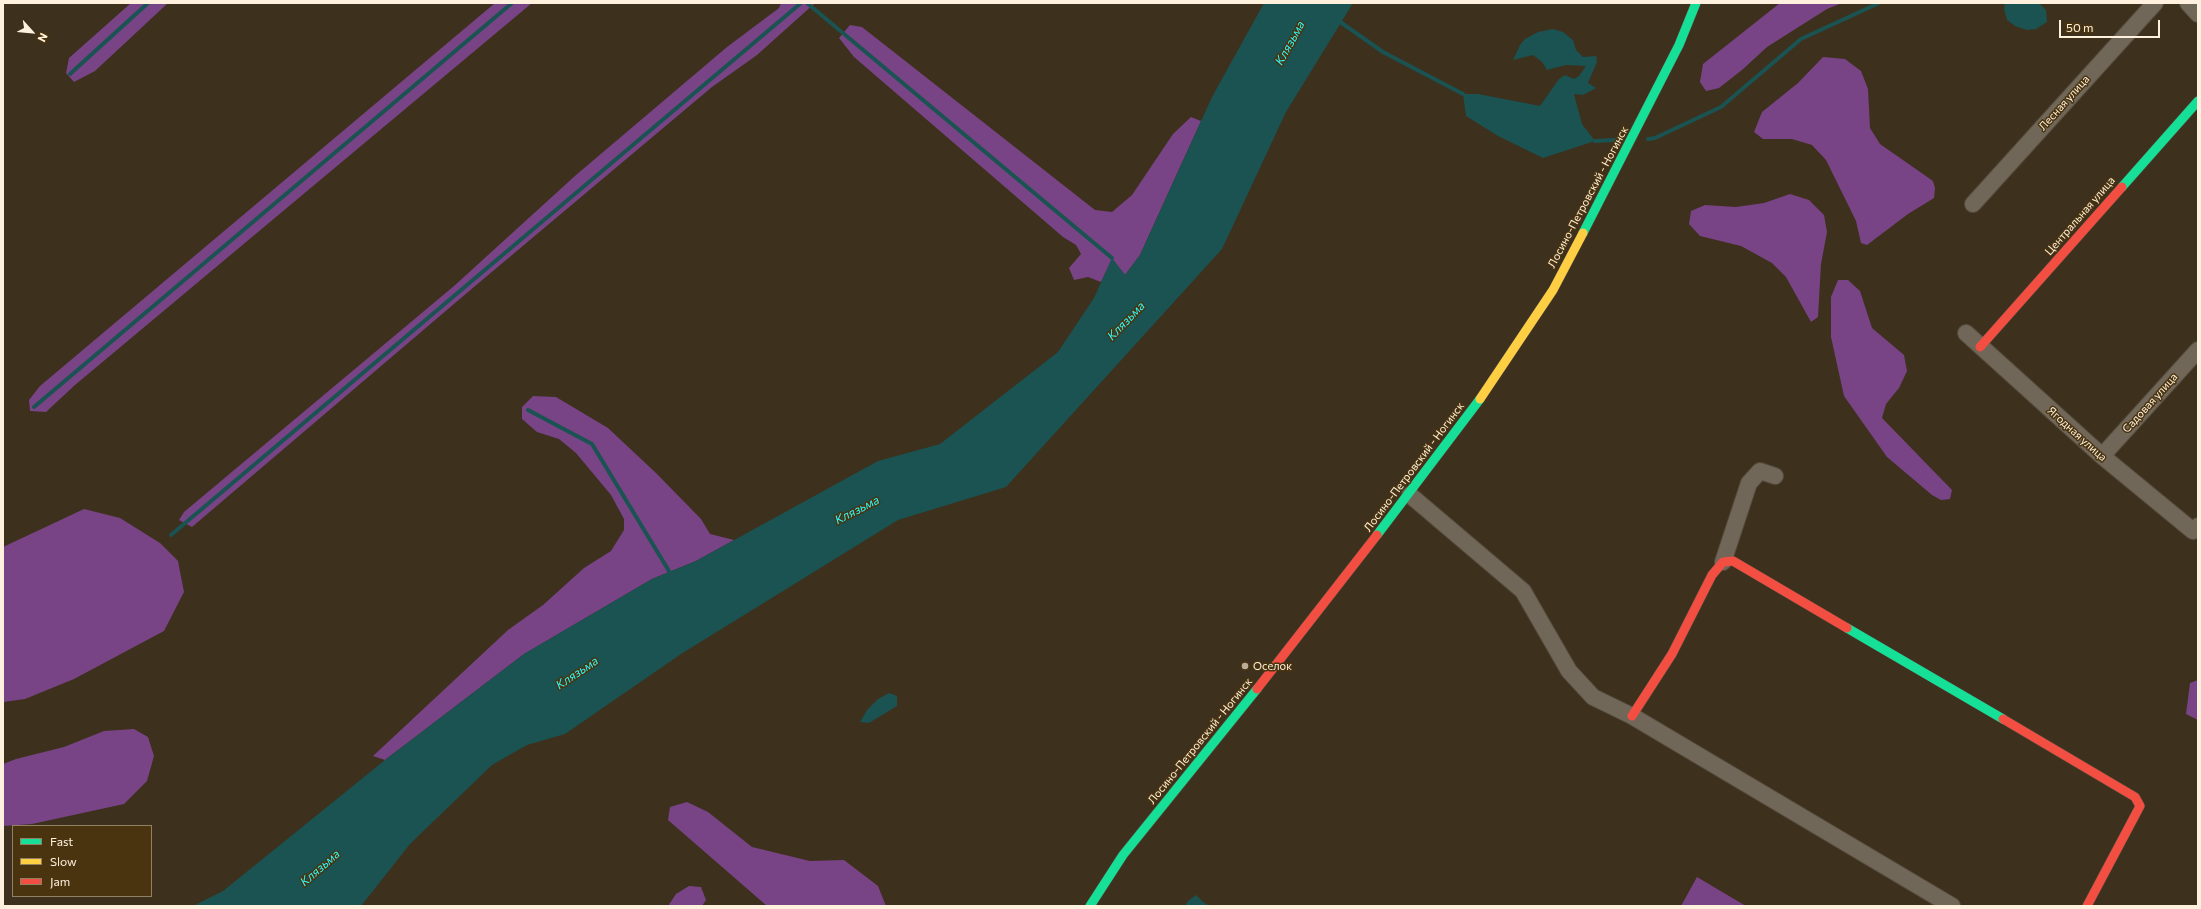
<!DOCTYPE html>
<html>
<head>
<meta charset="utf-8">
<style>
	body { margin:0 }
	#map { position:relative; width:2201px; height:909px; overflow:hidden; background:#3d301d; font-family:Commissioner,sans-serif }
	canvas { display:block }
	.frame { position:absolute; inset:0; border:4px solid #fff1dd; pointer-events:none }
	.legend { position:absolute; left:12px; top:825px; width:140px; height:72px; box-sizing:border-box; background:#4a3410; border:1px solid #928062; margin:0; padding:5px 7px; list-style:none; font-size:12px; color:#fff1dd }
	.legend li { display:flex; align-items:center; gap:8px; height:20px }
	.legend b { width:20px; border:1px solid #928062 }
	.north { position:absolute; left:12px; top:12px; width:40px; height:40px; -webkit-text-stroke:3px #4a3410; paint-order:stroke; rotate:117deg; font-size:11px; font-weight:700; line-height:16px; text-align:center; color:#fff1dd }
	.north::after { content:''; display:block; margin:auto; width:14px; height:18px; background:#fff1dd; clip-path:polygon(50% 0,100% 100%,50% 72%,0 100%) }
	.scale { position:absolute; left:2059px; top:20px; width:101px; height:18px; box-sizing:border-box; border:2px solid #fff1dd; border-top:0; padding-left:5px; font-size:12px; line-height:14px; white-space:nowrap; color:#fff1dd; -webkit-text-stroke:3px #4a3410; paint-order:stroke }
</style>
</head>
<body>
<div id="map">
<canvas width="2201" height="909"></canvas>
<div class="frame"></div>
<ul class="legend">
<li><b style="height:5px;background:#16e098"></b>Fast</li>
<li><b style="height:5px;background:#ffcf43"></b>Slow</li>
<li><b style="height:5px;background:#f24e42"></b>Jam</li>
</ul>
<div class="north">N</div>
<div class="scale">50 m</div>
</div>
<script>
const c = document.querySelector('canvas').getContext('2d');
c.lineJoin = 'round';
function fill(path, color) {
  c.fillStyle = color;
  c.fill(path, 'evenodd');
}
function toPath(rows) {
  const path = new Path2D();
  for (const r of rows) {
    path.moveTo(r[0], r[1]);
    for (let i = 2; i < r.length; i += 2) path.lineTo(r[i], r[i + 1]);
  }
  return path;
}
function stroke(path, color, width, dash) {
  c.strokeStyle = color;
  c.lineWidth = width;
  c.lineCap = dash ? 'butt' : 'round';
  c.setLineDash(dash || []);
  c.stroke(path);
}
function drawText(font, color, halo, rows, align = 'center') {
  c.font = font + ' Commissioner,sans-serif';
  c.lineWidth = 3;
  c.setLineDash([]);
  c.textBaseline = 'middle';
  c.strokeStyle = halo;
  c.fillStyle = color;
  for (const [text, x, y, turn = 0] of rows) {
    c.save();
    c.translate(x, y);
    c.rotate((+turn || 0) * Math.PI / 180);
    c.textAlign = isNaN(turn) ? turn : align;
    if (halo) c.strokeText(text, 0, 0);
    c.fillText(text, 0, 0);
    c.restore();
  }
}
const green = toPath([
	[131,3,168,3,95,71,74,82,66,73,69,58],
	[495,3,532,3,75,385,46,412,30,411,29,400,40,386],
	[781,3,815,3,757,55,712,87,468,292,192,527,179,520,184,512,454,286,576,175,727,47,779,8],
	[1780,3,1842,3,1827,9,1767,47,1742,70,1719,88,1706,91,1700,82,1703,64],
	[850,25,862,27,1095,210,1112,212,1132,195,1173,134,1191,117,1201,121,1140,255,1125,275,1112,259,1101,282,1088,277,1074,280,1069,268,1081,254,1076,245,1063,237,854,57,839,38],
	[1823,57,1845,59,1861,71,1868,89,1870,128,1880,144,1933,181,1935,188,1934,198,1908,214,1867,245,1861,243,1856,221,1826,160,1812,145,1792,139,1763,139,1754,132,1762,112,1798,83],
	[1790,194,1809,200,1824,215,1827,232,1821,264,1818,317,1811,322,1786,277,1772,263,1741,246,1700,236,1689,224,1691,211,1705,205,1736,207,1764,203],
	[1838,280,1848,280,1860,291,1872,328,1904,355,1907,371,1899,388,1886,404,1882,418,1952,490,1950,499,1941,500,1932,495,1887,457,1844,396,1831,337,1831,297],
	[533,396,556,397,608,428,657,474,701,519,710,534,734,540,696,561,652,579,524,654,385,760,373,756,508,630,543,605,584,568,611,551,624,530,624,519,611,495,576,453,559,439,537,432,522,419,522,407],
	[84,509,120,518,160,543,178,561,184,592,164,631,74,679,25,699,3,702,3,547],
	[2198,680,2198,720,2186,714,2190,683],
	[134,729,148,737,154,756,147,781,124,804,32,824,3,826,3,764,16,759,64,747,104,731],
	[687,802,708,812,752,847,810,861,844,860,878,886,886,906,767,906,668,820,670,807],
	[1697,877,1729,896,1746,906,1681,906],
	[689,886,701,887,706,900,702,906,668,906,676,894]
]);
const water = toPath([
	[1264,3,1353,3,1286,112,1222,249,1006,487,898,520,681,654,565,734,527,745,492,765,410,844,361,906,193,906,223,891,385,760,524,654,652,579,696,561,878,461,940,444,1058,352,1094,298,1112,258,1125,275,1140,255,1212,97],
	[2005,3,2040,4,2046,10,2047,22,2036,29,2027,30,2015,26,2007,20,2004,9],
	[1553,29,1563,32,1573,40,1576,50,1583,57,1596,56,1597,62,1588,83,1596,88,1583,95,1574,94,1582,124,1595,141,1543,158,1498,136,1466,116,1463,94,1478,94,1540,106,1559,79,1565,75,1574,79,1579,76,1586,66,1566,65,1547,70,1542,62,1533,55,1513,60,1520,45,1525,39,1538,32],
	[889,693,897,696,897,706,869,723,860,722,867,710,878,699],
	[1196,895,1203,902,1210,906,1185,906,1188,901]
]);
const stream = toPath([
	[807,3,1112,258],
	[1336,19,1383,52,1463,94],
	[70,74,148,3],
	[1648,139,1655,138,1721,107,1801,39,1879,3],
	[1595,141,1615,140],
	[34,407,512,3],
	[528,410,592,444,672,576],
	[171,535,801,3]
]);
const street = toPath([
	[2188,3,2198,14],
	[1973,204,2155,3],
	[1966,333,2102,456,2193,531,2198,526],
	[2102,456,2198,350],
	[1410,495,1523,591,1569,671,1593,697,1632,716,1952,906],
	[1723,562,1749,483,1760,471,1775,476]
]);
const fast = toPath([
	[2122,187,2198,101],
	[1583,233,1679,45,1696,3],
	[1377,535,1480,399],
	[1847,628,2003,719],
	[1090,906,1123,855,1257,689]
]);
const slow = toPath([
	[1480,399,1553,290,1583,233]
]);
const jam = toPath([
	[1980,347,2122,187],
	[1257,689,1377,535],
	[1632,716,1672,654,1712,575,1723,562,1733,561,1847,628],
	[2003,719,2135,797,2140,806,2087,906]
]);
const markers = [
	[1245,666,4,"#bbad9a"]
];
const streetNames = [
	["Лесная улица",2064,103,-48],
	["Лосино-Петровский - Ногинск",1588,197,-62],
	["Центральная улица",2080,216,-49],
	["Садовая улица",2150,403,-48],
	["Ягодная улица",2077,434,42],
	["Лосино-Петровский - Ногинск",1414,467,-53],
	["Лосино-Петровский - Ногинск",1200,741,-51]
];
const poiNames = [
	["Оселок",1253,666]
];
const waterNames = [
	["Клязьма",1290,43,-61],
	["Клязьма",1126,321,-46],
	["Клязьма",857,510,-27],
	["Клязьма",577,673,-34],
	["Клязьма",320,868,-41]
];
fill(green, '#784486');
fill(water, '#1a5352');
stroke(stream, '#1a5352', 4);
stroke(street, '#564c3e', 18);
stroke(fast, '#564c3e', 10);
stroke(slow, '#564c3e', 10);
stroke(jam, '#564c3e', 10);
stroke(street, '#716758', 16);
stroke(fast, '#16e098', 9);
stroke(slow, '#ffcf43', 9);
stroke(jam, '#f24e42', 9);
for (const [x, y, r, color] of markers) {
  const dot = new Path2D();
  dot.arc(x, y, r, 0, 2 * Math.PI);
  c.fillStyle = color;
  c.fill(dot);
  stroke(dot, '#4a3410', 1.5);
}
drawText('11px', '#fff1dd', '#4a3410', streetNames);
drawText('11px', '#fff1dd', '#4a3410', poiNames, 'left');
drawText('italic 12px', '#2bfbfe', '#4a3410', waterNames);
</script>
</body>
</html>
